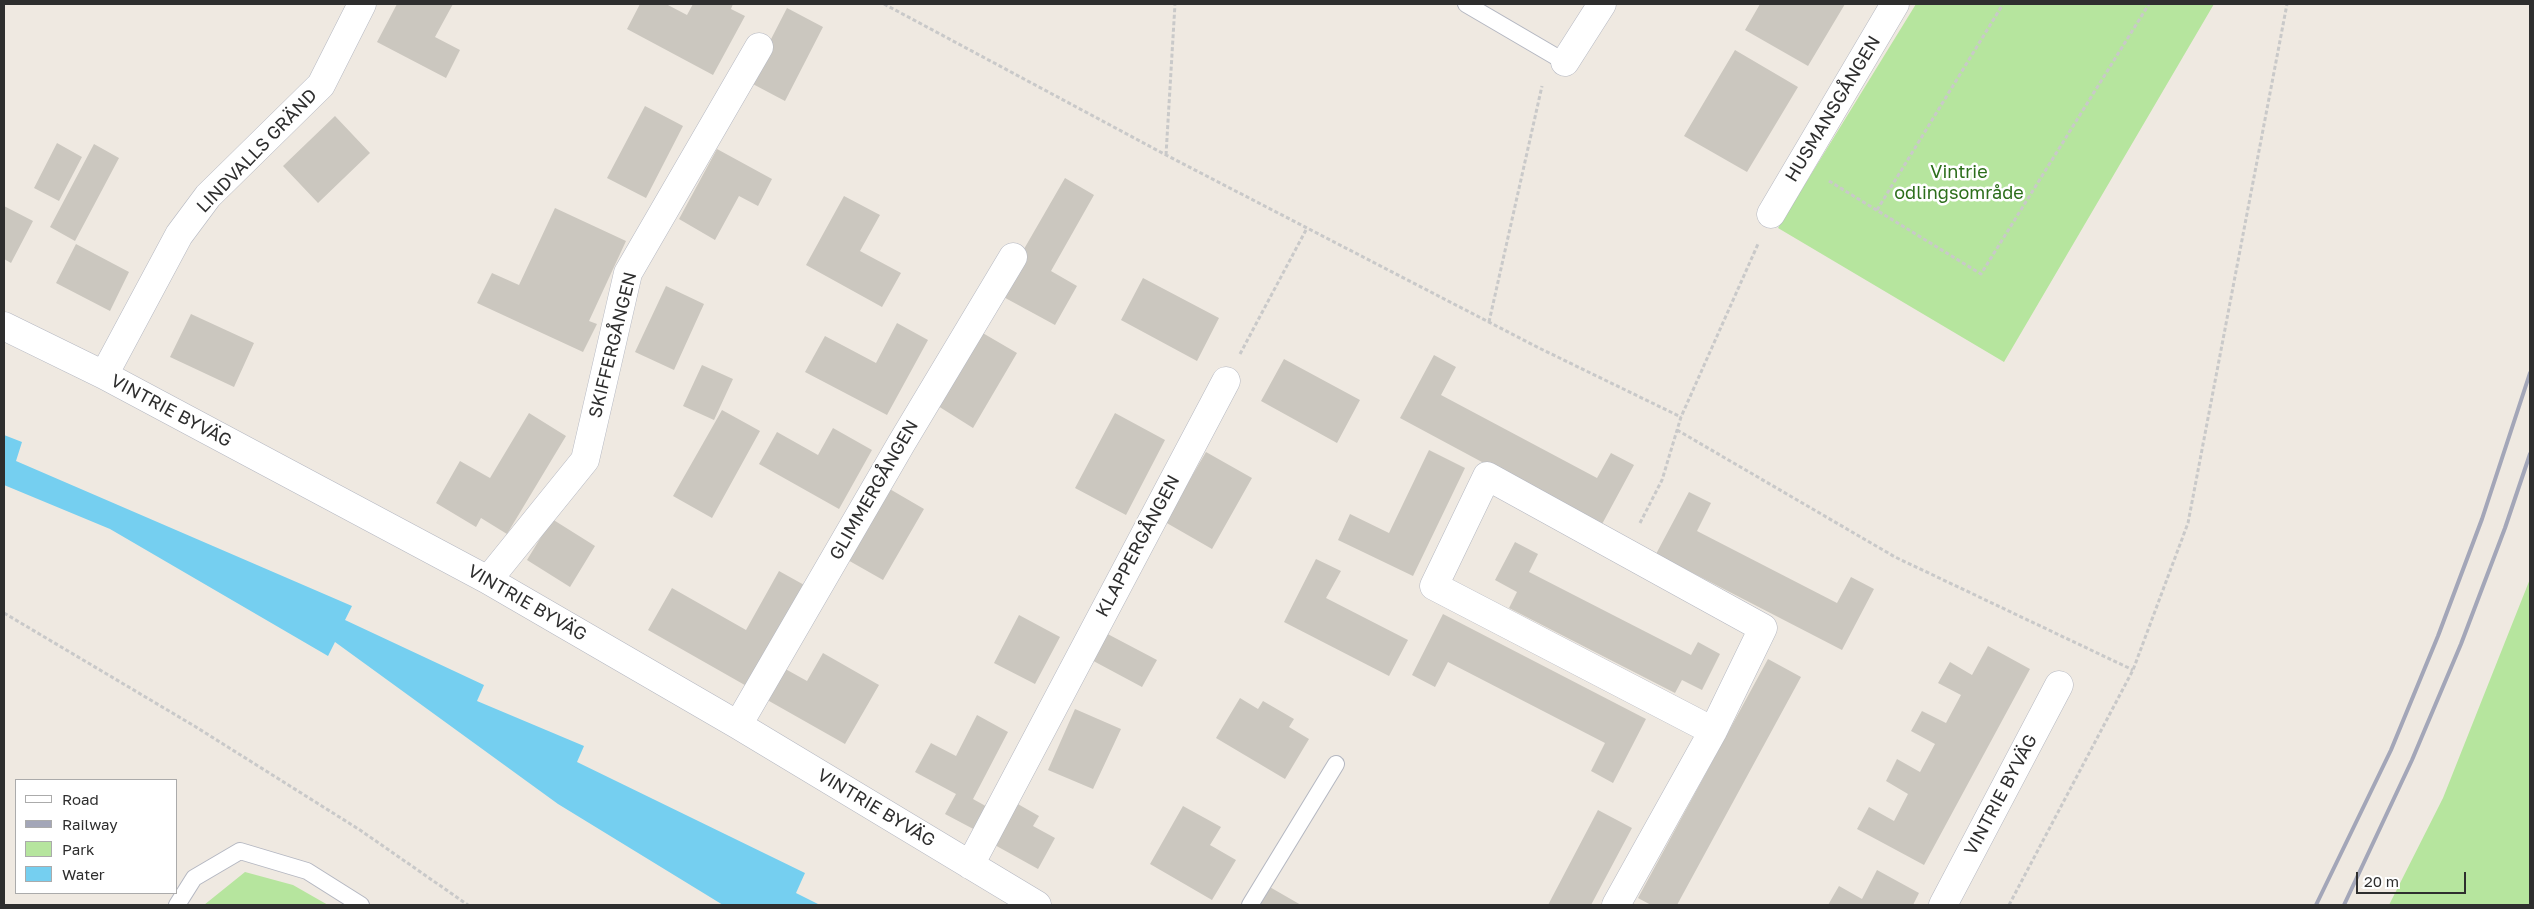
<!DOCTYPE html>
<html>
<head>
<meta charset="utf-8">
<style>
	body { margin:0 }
	#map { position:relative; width:2534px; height:909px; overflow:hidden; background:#efe9e1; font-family:"Golos Text",sans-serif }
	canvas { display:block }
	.frame { position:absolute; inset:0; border:5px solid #2e2e2e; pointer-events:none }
	.legend { position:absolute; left:15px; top:779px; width:162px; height:115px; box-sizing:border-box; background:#fff; border:1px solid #ababab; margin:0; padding:6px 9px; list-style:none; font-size:15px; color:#2e2e2e }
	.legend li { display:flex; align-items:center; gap:10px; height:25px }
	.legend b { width:25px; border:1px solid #ababab }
	.scale { position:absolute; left:2356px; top:872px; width:110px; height:22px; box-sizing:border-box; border:2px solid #2e2e2e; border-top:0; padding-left:6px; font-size:15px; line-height:18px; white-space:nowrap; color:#2e2e2e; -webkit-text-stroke:4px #fff; paint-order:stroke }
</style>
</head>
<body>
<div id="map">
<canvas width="2534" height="909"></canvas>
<div class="frame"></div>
<ul class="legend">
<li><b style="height:6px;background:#fff"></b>Road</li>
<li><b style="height:6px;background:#a3a6b8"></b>Railway</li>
<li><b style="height:14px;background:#b6e59e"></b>Park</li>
<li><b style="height:14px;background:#75cff0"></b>Water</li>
</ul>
<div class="scale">20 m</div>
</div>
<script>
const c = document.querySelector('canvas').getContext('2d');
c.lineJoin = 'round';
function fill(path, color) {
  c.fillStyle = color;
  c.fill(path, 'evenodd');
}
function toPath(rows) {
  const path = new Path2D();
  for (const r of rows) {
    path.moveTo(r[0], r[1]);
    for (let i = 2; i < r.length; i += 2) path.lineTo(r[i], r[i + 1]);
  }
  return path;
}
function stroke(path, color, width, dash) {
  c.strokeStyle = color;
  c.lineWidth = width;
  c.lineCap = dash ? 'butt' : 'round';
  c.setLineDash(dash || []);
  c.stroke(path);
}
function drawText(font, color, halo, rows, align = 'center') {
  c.font = font + ' "Golos Text",sans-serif';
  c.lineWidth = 5;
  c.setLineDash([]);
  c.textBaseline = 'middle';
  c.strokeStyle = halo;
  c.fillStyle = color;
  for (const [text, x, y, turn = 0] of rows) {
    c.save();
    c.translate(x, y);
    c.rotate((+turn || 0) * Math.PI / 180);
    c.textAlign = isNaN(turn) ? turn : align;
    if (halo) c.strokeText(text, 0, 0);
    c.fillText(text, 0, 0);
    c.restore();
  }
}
const green = toPath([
	[1916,4,2214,4,2004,362,1778,228],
	[2530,579,2530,905,2389,905,2443,798],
	[245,872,293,885,328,905,204,905]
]);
const water = toPath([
	[4,435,22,442,16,461,352,606,345,620,484,685,477,701,584,746,577,762,805,873,796,893,820,905,723,905,558,804,335,642,328,656,110,529,4,485]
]);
const building = toPath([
	[397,4,453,4,435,37,460,50,446,78,377,42],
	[640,4,666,4,687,15,693,4,733,4,731,9,745,16,713,75,627,29],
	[1760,4,1845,4,1808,66,1745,30],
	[787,8,823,27,785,101,749,82],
	[1735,50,1798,87,1747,172,1684,136],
	[645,106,683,126,646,198,607,178],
	[335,116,370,153,318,203,283,166],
	[57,143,82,157,59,201,34,188],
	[94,144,119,158,75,241,50,227],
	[717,149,772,179,758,206,739,196,715,240,679,219],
	[1065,178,1094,195,1051,271,1077,286,1055,325,998,294],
	[844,196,880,215,860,251,901,273,882,307,806,265],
	[4,206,33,221,11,263,4,259],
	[555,208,626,241,589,321,597,324,583,352,477,303,492,273,519,285],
	[76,244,129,272,110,311,56,283],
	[1143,278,1219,318,1197,361,1121,320],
	[666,286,704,304,674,370,635,352],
	[191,314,254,343,234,387,170,357],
	[897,323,928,340,887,415,805,372,825,336,876,363],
	[981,332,1017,353,973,428,938,406],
	[1434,355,1456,367,1441,395,1597,478,1611,453,1634,465,1601,526,1400,418],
	[1284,359,1360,400,1337,443,1261,401],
	[702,365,733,379,714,420,683,406],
	[722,410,760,431,712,518,673,496],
	[529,413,566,436,507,534,481,518,476,527,436,503,460,461,490,478],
	[1115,413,1165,440,1126,515,1075,488],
	[833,428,872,450,839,509,759,464,777,432,818,455],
	[1429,450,1465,468,1413,576,1338,540,1350,514,1389,533],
	[1206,452,1252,478,1212,549,1165,522],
	[888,488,924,509,883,580,846,559],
	[1689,492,1711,503,1697,531,1837,603,1851,577,1874,589,1842,650,1656,554],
	[552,519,595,546,570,587,527,560],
	[1515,542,1538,554,1529,572,1691,655,1698,642,1720,654,1702,690,1682,680,1675,693,1509,608,1517,592,1495,580],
	[1316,559,1341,571,1326,598,1408,640,1389,676,1284,622],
	[779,571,806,586,750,688,648,630,672,588,746,630],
	[1443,614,1646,719,1613,783,1591,771,1605,743,1448,662,1435,687,1412,675],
	[1019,615,1060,637,1035,684,994,663],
	[1100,630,1157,660,1142,687,1086,657],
	[1988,646,2030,669,1924,865,1857,829,1869,807,1894,821,1908,794,1886,781,1897,759,1920,772,1935,744,1911,731,1922,711,1946,723,1961,695,1938,683,1950,662,1972,675],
	[823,653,879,685,845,744,762,697,780,666,807,681],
	[1768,659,1801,677,1677,905,1651,905,1638,898],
	[1240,698,1258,709,1263,701,1294,719,1289,727,1309,739,1285,779,1216,738],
	[1075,709,1121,729,1093,789,1048,770],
	[977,715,1008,732,973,799,991,809,979,832,945,814,956,794,915,772,931,743,956,756],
	[1016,803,1039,816,1033,826,1055,838,1038,869,993,844],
	[1183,806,1221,827,1210,845,1236,860,1212,900,1150,864],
	[1598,810,1632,828,1591,905,1548,905],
	[1877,870,1919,893,1913,905,1828,905,1839,886,1862,899],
	[1268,886,1301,905,1256,905]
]);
const path = toPath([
	[884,4,1166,155,1539,348,1681,417],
	[1166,155,1175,4],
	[1829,181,1981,274,2149,4],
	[1877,210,2003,4],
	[1489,322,1542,86],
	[1240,354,1307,228],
	[1677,430,1895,557,2133,670],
	[1640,523,1662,480,1681,417,1758,244],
	[4,613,196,727,360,830,468,905],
	[2009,905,2133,670,2188,523,2287,4]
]);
const service = toPath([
	[1466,4,1565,62],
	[177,905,194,878,240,851,307,871,361,905],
	[1250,905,1336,764]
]);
const minor = toPath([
	[1565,62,1602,4],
	[1771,214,1895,4],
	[4,326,104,375,488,580,738,725,1037,905],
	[104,375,179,235,208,196,321,85,362,4],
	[488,580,585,460,628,273,759,47],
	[738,725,901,444,1013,257],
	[970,865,1226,381],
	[1616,905,1713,731,1763,628,1487,476,1434,586,1713,731],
	[1943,905,2059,685]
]);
const rail = toPath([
	[2316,905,2391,750,2438,636,2482,519,2530,373],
	[2344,905,2412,760,2461,644,2505,528,2530,454]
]);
const streetNames = [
	["HUSMANSGÅNGEN",1833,109,-59],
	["LINDVALLS GRÄND",257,151,-46],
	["SKIFFERGÅNGEN",613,345,-76],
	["VINTRIE BYVÄG",171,411,28],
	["GLIMMERGÅNGEN",874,490,-60],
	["KLAPPERGÅNGEN",1138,546,-62],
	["VINTRIE BYVÄG",527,603,30],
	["VINTRIE BYVÄG",2001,795,-62],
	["VINTRIE BYVÄG",876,808,31]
];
const parkNames = [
	["Vintrie",1959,172],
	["odlingsområde",1959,193]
];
fill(green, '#b6e59e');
fill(water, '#75cff0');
fill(building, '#cbc7bf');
stroke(service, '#b4b7c1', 18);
stroke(minor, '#b4b7c1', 29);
stroke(path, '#c9c9c9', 3, [4, 2.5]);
stroke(service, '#fff', 16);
stroke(minor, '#fff', 28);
stroke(rail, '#a3a6b8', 4);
drawText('18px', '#2e2e2e', '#fff', streetNames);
drawText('18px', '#2c6e1b', '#fff', parkNames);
</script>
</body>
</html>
